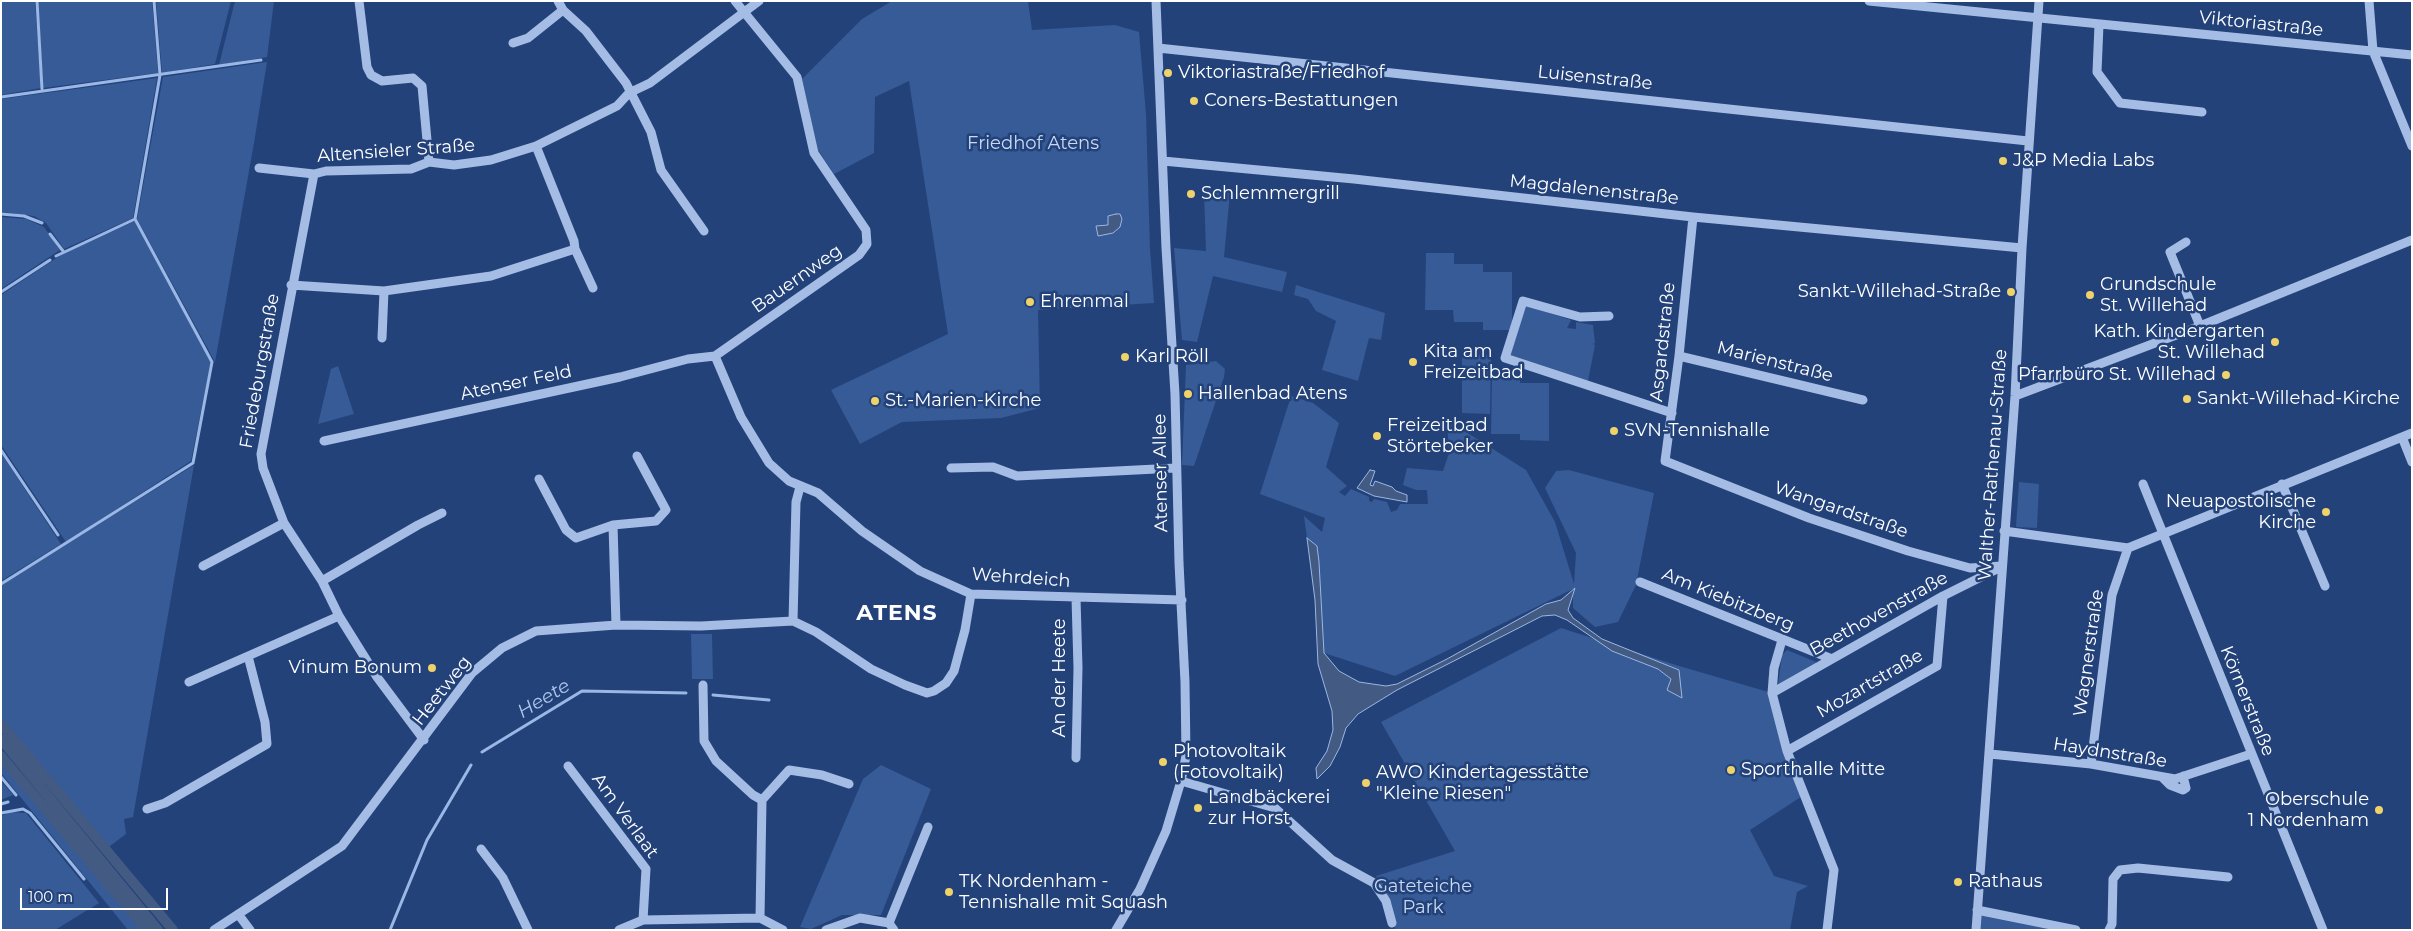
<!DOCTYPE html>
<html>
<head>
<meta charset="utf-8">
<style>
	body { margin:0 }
	#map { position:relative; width:2413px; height:931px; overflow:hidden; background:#23427a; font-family:Montserrat,sans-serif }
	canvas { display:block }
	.frame { position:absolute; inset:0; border:2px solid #fff; pointer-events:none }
	.scale { position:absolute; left:20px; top:888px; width:148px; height:22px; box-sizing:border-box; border:2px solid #fff; border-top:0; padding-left:6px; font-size:15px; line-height:18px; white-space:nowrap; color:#fff; -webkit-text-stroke:4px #23427a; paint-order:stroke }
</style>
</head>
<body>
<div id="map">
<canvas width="2413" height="931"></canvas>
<div class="frame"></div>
<div class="scale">100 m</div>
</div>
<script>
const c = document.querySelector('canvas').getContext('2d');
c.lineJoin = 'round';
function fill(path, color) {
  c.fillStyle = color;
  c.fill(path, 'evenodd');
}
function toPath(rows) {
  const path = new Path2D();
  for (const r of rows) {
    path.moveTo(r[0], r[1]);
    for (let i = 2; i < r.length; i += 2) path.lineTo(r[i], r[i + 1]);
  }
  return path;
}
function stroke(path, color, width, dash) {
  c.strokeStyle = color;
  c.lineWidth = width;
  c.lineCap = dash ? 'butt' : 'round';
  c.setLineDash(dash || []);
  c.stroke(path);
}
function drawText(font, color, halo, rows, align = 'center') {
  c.font = font + ' Montserrat,sans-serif';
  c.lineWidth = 5;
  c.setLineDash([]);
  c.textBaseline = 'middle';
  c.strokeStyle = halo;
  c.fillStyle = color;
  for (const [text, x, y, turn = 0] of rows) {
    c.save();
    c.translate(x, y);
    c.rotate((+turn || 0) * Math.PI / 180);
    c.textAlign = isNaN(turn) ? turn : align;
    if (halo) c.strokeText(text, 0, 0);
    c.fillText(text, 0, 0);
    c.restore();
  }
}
const green = toPath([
	[1,1,35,1,41,88,1,95],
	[38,1,152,1,158,73,43,88],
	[156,1,231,1,215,64,162,73],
	[235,1,274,1,267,57,219,65],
	[892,1,1028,1,1032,30,1115,25,1139,32,1146,114,1150,249,1154,303,1038,310,1040,408,1001,418,902,422,860,444,831,390,948,334,909,81,875,97,874,153,834,174,818,150,802,79,862,19],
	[267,62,254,143,215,362,137,219,163,77],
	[157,78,133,218,64,249,46,223,34,216,1,212,1,99],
	[1204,192,1230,193,1224,257,1287,272,1282,292,1213,276,1197,342,1182,340,1174,248,1206,251],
	[1,217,26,219,44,227,60,250,1,289],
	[135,221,211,362,191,461,66,542,1,445,1,295,64,253],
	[1426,253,1454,253,1454,264,1483,264,1483,272,1512,272,1512,330,1483,330,1483,322,1454,322,1453,310,1425,310],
	[1296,285,1385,313,1381,340,1369,338,1358,381,1322,370,1336,321,1316,311,1308,299,1294,295],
	[1523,304,1571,320,1567,328,1576,329,1576,322,1593,325,1595,343,1593,344,1595,345,1588,381,1507,356],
	[1462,355,1491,355,1490,414,1462,413],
	[1216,361,1225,369,1224,377,1194,466,1182,465,1186,365],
	[338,366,354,414,318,424,331,369],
	[1492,376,1520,376,1520,383,1549,383,1549,441,1520,440,1520,434,1491,434],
	[1291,396,1313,403,1339,423,1326,467,1347,486,1339,492,1345,496,1351,489,1369,497,1369,501,1372,502,1374,499,1387,502,1391,512,1397,510,1400,504,1428,504,1427,490,1416,490,1403,485,1407,468,1443,471,1449,453,1447,420,1526,470,1555,522,1574,584,1576,553,1545,488,1556,471,1569,470,1654,493,1636,585,1618,622,1595,627,1573,608,1573,589,1395,676,1324,653,1317,546,1307,538,1304,516,1322,532,1325,518,1260,494],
	[1,453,61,544,1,581],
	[194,465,133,817,124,819,126,834,106,849,1,724,1,585],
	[2019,482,2039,484,2037,528,2016,527],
	[1561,628,1679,666,1772,693,1804,795,1750,830,1774,876,1808,886,1797,892,1790,930,1395,930,1392,905,1376,876,1455,851,1381,722],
	[691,634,712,634,713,679,692,679],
	[1787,650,1816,662,1815,666,1778,685,1782,655],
	[1,756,35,796,147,930,128,930,1,773],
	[881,765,931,789,881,915,842,915,811,929,800,927,863,779],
	[1,781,13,795,1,800],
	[10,812,26,813,99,903,55,930,1,930,1,816],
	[1980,912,2072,930,1979,930]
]);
const water = toPath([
	[1116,214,1120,214,1122,219,1120,227,1113,233,1098,236,1096,226,1108,225,1108,216,1116,214],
	[1370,470,1375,471,1370,485,1373,486,1375,481,1392,487,1396,491,1407,495,1407,502,1374,496,1357,488,1370,470],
	[1307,538,1317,546,1319,562,1324,653,1339,671,1359,682,1386,686,1397,684,1447,659,1546,604,1561,600,1575,588,1568,610,1573,618,1602,639,1679,670,1682,698,1667,690,1671,679,1658,669,1612,651,1567,620,1555,615,1542,616,1397,690,1358,714,1346,728,1340,747,1330,766,1317,779,1316,768,1327,751,1333,730,1332,711,1318,664,1315,600,1307,538]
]);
const stream = toPath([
	[37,1,42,89],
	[1,97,261,60],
	[1,214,24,216,42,223],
	[50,234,63,251],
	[56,256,135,219,160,75,154,1],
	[1,292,50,260],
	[1,450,58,535],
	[1,584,193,463,212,362,135,219],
	[713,695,769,700],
	[482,752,582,691,686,693],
	[1,777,16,795],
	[1,804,8,802],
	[1,813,23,809,30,813,84,879],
	[390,930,427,840,471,765]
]);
const canal = toPath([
	[1,724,173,930],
	[1,739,158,930],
	[1,756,147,930]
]);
const minor = toPath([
	[359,1,367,67,371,75,382,81,413,78,422,86,429,162],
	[558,1,563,10,586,31,626,83,651,132,661,170,704,231],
	[1869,1,2412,55],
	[2369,1,2373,51,2412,146],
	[2099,25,2097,72,2120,103,2202,112],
	[513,43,528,38,563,10],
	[1158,48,2028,141],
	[1163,161,1354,179,1693,217,2022,248],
	[259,168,314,174,326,171,411,169,429,162,454,165,491,160,536,146,617,106,629,93,650,83,759,1],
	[314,174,261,454,263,468,284,523,322,581,339,616,377,677,424,740],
	[1693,217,1679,356,1665,461,1809,518,1908,551,1970,568,2002,566],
	[2186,242,2170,252,2200,326],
	[575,249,593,288],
	[291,285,384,291,491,276,575,249,574,241,536,146],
	[1609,316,1580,317,1523,301,1505,358,1672,413],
	[382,338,384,291],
	[715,356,741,417,769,463,789,481,818,493,862,531,920,571,971,594,1182,600],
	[1679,356,1863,400],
	[2015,396,2200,326,2412,240],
	[2402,437,2412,462],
	[324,441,620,377,688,359,715,356,859,255,867,244,866,230,814,153,797,77,735,1],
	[951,468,993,467,1017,476,1176,468],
	[539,479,566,530,576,538,613,525,656,521,666,510,637,456],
	[2143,484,2323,930],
	[2282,484,2325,586],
	[613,525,616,625],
	[2004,531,2128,548,2412,433],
	[203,566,284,523],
	[322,581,418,525,442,513],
	[1640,582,1832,659],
	[1076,598,1078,668,1076,758],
	[793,621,796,502,800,487],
	[1782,640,1774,668,1772,693,1787,751,1834,870,1827,930],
	[189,682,339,616],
	[703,685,704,741,716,761,753,795,762,800],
	[1772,693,1943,596,1997,569],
	[1787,751,1937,666,1943,596],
	[1990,754,2091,764,2175,779,2251,754],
	[2091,764,2112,595,2128,548],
	[568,766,646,869,643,920],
	[2162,777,2170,785,2183,790,2186,788,2183,776],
	[1181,781,1275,808,1332,860,1374,883,1386,901,1392,923],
	[147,809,165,803,267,744,265,722,248,656],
	[481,849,503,878,528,930],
	[1977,910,2076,930],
	[238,914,250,930],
	[760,918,762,800,789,770,822,775,849,784],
	[889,923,928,827],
	[214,930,342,846,472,673,502,648,536,631,616,625,701,626,793,621,816,632,871,669,905,685,927,693,934,691,946,683,954,671,965,630,971,594],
	[619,930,643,920,760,918,783,930],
	[826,930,860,918,889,923,894,930],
	[1116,930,1140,889,1166,831,1181,781,1186,756,1185,682,1179,563,1175,394,1166,248,1156,1],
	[1976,930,2015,396,2022,248,2039,1],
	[2109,930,2112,924,2113,879,2120,870,2138,868,2228,877]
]);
const markers = [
	[1168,73,5,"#efd269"],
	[1194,101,5,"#efd269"],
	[2003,161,5,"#efd269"],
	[1191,194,5,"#efd269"],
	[2011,292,5,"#efd269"],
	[2090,295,5,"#efd269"],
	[1030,302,5,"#efd269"],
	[2275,342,5,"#efd269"],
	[1125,357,5,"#efd269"],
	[1413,362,5,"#efd269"],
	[2226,375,5,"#efd269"],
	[1188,394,5,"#efd269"],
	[2187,399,5,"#efd269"],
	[875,401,5,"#efd269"],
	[1614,431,5,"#efd269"],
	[1377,436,5,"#efd269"],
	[2326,512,5,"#efd269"],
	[432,668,5,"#efd269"],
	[1163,762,5,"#efd269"],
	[1731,770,5,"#efd269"],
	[1366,783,5,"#efd269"],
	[1198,808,5,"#efd269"],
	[2379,810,5,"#efd269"],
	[1958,882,5,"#efd269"],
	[949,892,5,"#efd269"]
];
const streetNames = [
	["Viktoriastraße",2261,24,6],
	["Luisenstraße",1595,78,6],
	["Altensieler Straße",396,151,-4],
	["Magdalenenstraße",1594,190,6],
	["Bauernweg",797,279,-35],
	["Asgardstraße",1663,342,-84],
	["Marienstraße",1775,362,14],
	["Friedeburgstraße",260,371,-80],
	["Atenser Feld",516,383,-12],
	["Walther-Rathenau-Straße",1993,465,-86],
	["Atenser Allee",1161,473,-91],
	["Wangardstraße",1841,510,19],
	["Wehrdeich",1021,578,4],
	["Am Kiebitzberg",1728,600,22],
	["Beethovenstraße",1879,614,-29],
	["Wagnerstraße",2089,653,-82],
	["An der Heete",1060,678,-90],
	["Mozartstraße",1870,684,-30],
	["Heetweg",442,691,-52],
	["Körnerstraße",2247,701,68],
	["Haydnstraße",2110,753,9],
	["Am Verlaat",625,816,54]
];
const poiNames = [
	["Viktoriastraße/Friedhof",1178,73],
	["Coners-Bestattungen",1204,101],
	["J&P Media Labs",2013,161],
	["Schlemmergrill",1201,194],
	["Grundschule",2100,285],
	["St. Willehad",2100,306],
	["Sankt-Willehad-Straße",2001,292,"right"],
	["Ehrenmal",1040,302],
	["Kath. Kindergarten",2265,332,"right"],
	["St. Willehad",2265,353,"right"],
	["Kita am",1423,352],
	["Freizeitbad",1423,373],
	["Karl Röll",1135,357],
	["Pfarrbüro St. Willehad",2216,375,"right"],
	["Hallenbad Atens",1198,394],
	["Sankt-Willehad-Kirche",2197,399],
	["St.-Marien-Kirche",885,401],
	["Freizeitbad",1387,426],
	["Störtebeker",1387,447],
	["SVN-Tennishalle",1624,431],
	["Neuapostolische",2316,502,"right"],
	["Kirche",2316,523,"right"],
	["Vinum Bonum",422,668,"right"],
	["Photovoltaik",1173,752],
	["(Fotovoltaik)",1173,773],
	["Sporthalle Mitte",1741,770],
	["AWO Kindertagesstätte",1376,773],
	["\"Kleine Riesen\"",1376,794],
	["Landbäckerei",1208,798],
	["zur Horst",1208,819],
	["Oberschule",2369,800,"right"],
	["1 Nordenham",2369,821,"right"],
	["TK Nordenham -",959,882],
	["Tennishalle mit Squash",959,903],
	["Rathaus",1968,882]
];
const parkNames = [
	["Friedhof Atens",1033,144],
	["Gateteiche",1423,887],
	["Park",1423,908]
];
const waterNames = [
	["Heete",544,699,-31]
];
const districtNames = [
	["ATENS",897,614]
];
fill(green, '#365b97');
fill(water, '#435a83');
stroke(water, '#9ab7e5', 1);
stroke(stream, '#9ab7e5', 3);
stroke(canal, '#435a83', 10);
stroke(minor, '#a5bde4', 9);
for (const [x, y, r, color] of markers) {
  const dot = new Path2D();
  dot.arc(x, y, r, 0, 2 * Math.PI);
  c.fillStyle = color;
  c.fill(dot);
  stroke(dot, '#23427a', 2);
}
drawText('18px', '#fff', '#23427a', streetNames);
drawText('18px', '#fff', '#23427a', poiNames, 'left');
drawText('18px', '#c8d9f4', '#23427a', parkNames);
drawText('italic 19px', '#b0c7ec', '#23427a', waterNames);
c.letterSpacing = '1px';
drawText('bold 22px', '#fff', '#23427a', districtNames);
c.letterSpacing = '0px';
</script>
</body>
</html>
